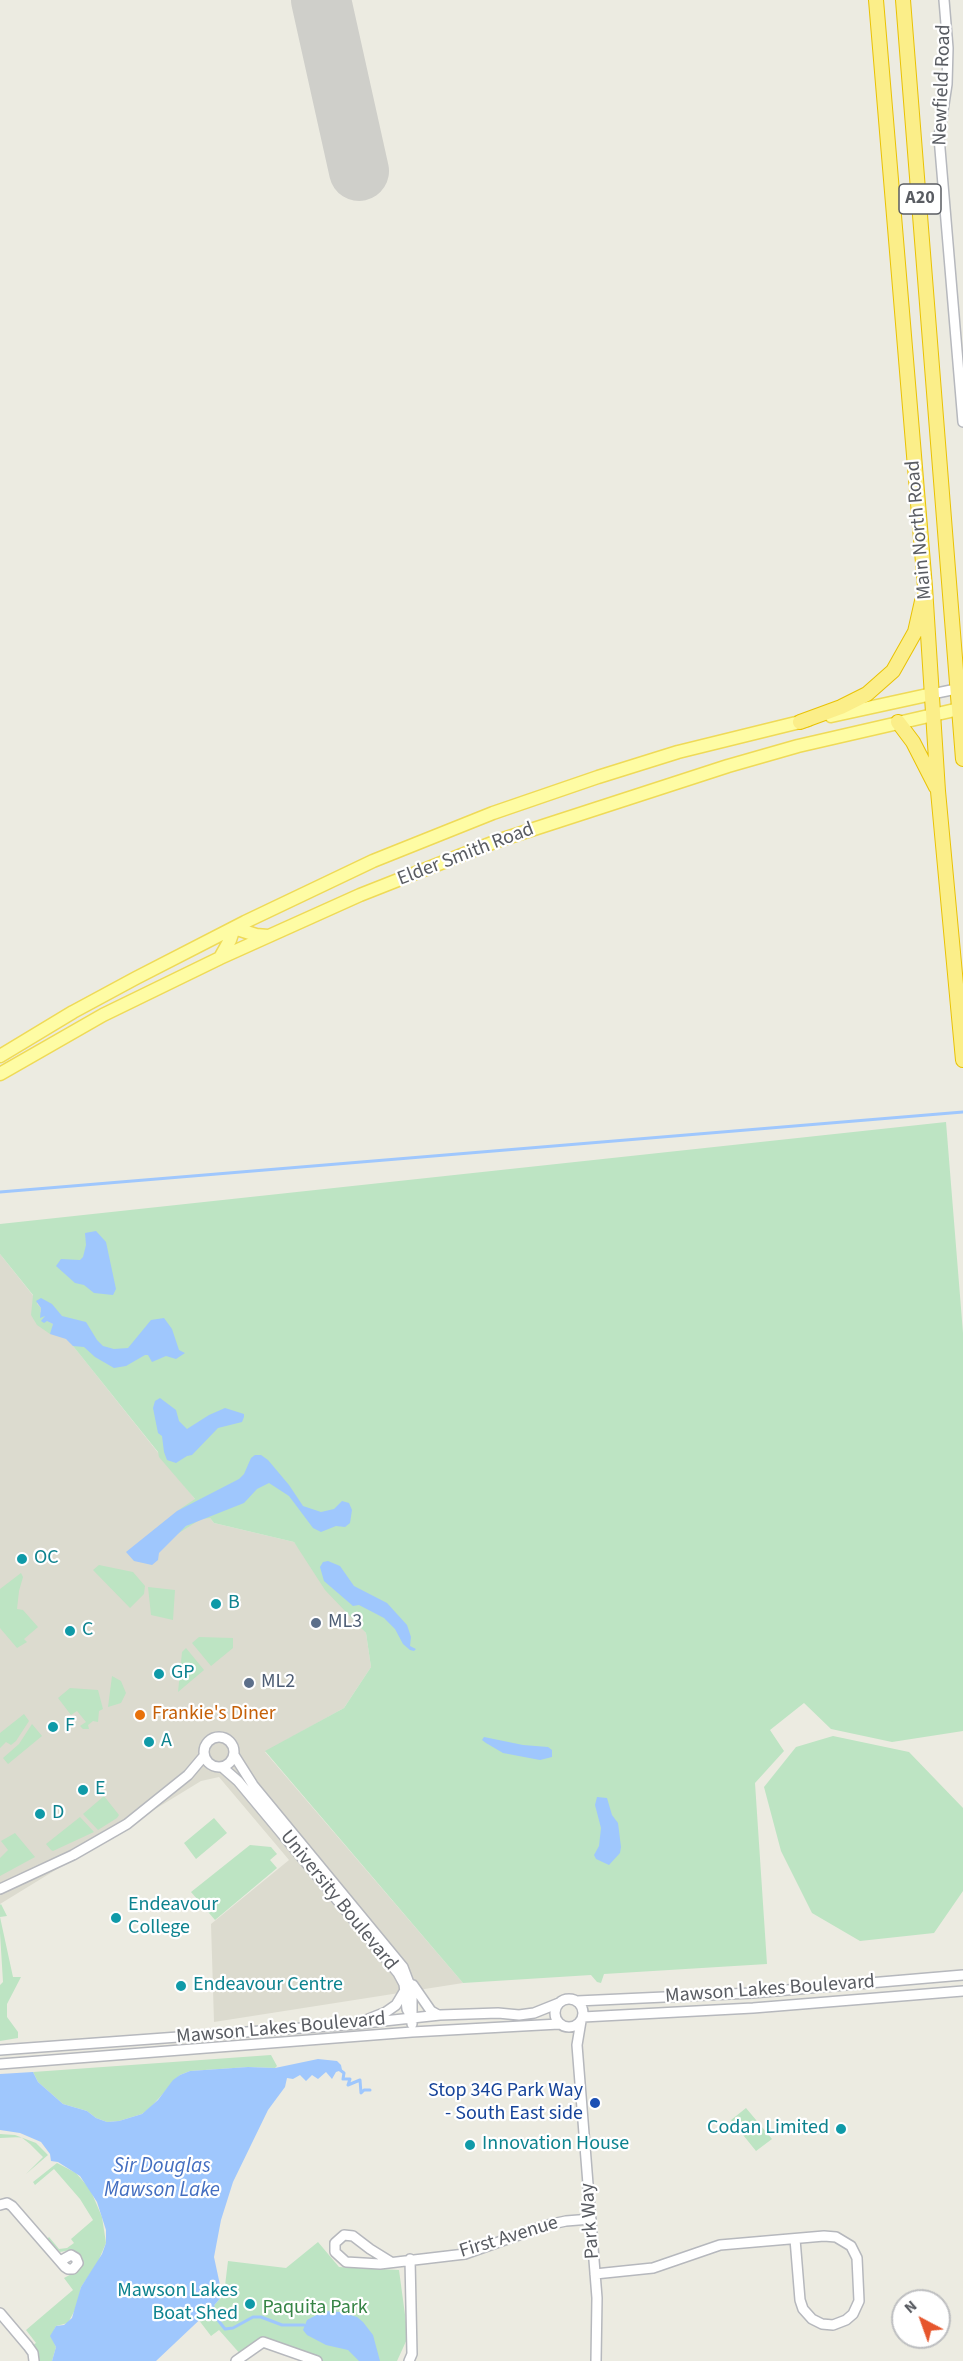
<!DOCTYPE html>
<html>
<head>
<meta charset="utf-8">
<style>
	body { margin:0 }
	#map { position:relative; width:963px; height:2361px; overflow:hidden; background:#ecebe1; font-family:"Source Sans 3",sans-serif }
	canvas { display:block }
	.north { position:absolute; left:891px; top:2289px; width:60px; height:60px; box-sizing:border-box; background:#fff; border:2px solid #bdbec0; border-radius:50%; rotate:319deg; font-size:16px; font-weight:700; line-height:24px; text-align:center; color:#595c62 }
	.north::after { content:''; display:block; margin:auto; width:21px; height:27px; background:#e6562d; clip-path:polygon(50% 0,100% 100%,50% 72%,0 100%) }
</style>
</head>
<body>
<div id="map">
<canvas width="963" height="2361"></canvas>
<div class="north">N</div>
</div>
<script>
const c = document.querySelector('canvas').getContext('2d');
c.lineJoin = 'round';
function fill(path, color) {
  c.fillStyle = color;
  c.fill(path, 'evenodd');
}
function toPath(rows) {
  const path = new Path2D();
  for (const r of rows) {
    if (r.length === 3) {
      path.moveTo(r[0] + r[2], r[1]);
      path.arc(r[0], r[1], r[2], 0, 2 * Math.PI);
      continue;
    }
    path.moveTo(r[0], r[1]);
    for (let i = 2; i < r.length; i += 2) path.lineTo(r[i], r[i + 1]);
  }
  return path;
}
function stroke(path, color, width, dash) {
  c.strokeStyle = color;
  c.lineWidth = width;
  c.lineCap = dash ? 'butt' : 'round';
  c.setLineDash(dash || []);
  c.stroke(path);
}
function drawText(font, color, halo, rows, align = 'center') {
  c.font = font + ' "Source Sans 3",sans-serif';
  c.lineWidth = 4.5;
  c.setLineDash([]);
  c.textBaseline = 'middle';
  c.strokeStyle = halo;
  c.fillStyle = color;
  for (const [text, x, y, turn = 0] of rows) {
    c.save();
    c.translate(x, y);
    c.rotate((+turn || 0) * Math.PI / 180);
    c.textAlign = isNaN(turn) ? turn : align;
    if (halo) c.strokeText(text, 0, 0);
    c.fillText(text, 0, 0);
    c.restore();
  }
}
const education = toPath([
	[0,1254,214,1523,294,1542,366,1633,371,1667,344,1708,265,1752,463,1983,214,2022,211,1924,289,1860,219,1777,201,1781,0,1904]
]);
const green = toPath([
	[946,1122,963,1333,963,1731,892,1742,831,1729,804,1703,770,1730,784,1751,755,1783,767,1964,604,1974,601,1983,597,1982,591,1975,463,1983,265,1751,344,1708,371,1667,366,1633,325,1590,294,1542,214,1523,210,1518,201,1519,171,1538,186,1526,207,1516,197,1502,177,1511,195,1499,159,1457,158,1452,37,1301,37,1304,41,1308,40,1312,47,1315,47,1321,53,1324,52,1331,50,1334,37,1325,31,1315,33,1295,0,1254,0,1224],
	[99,1565,133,1572,145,1586,144,1594,130,1608,93,1570],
	[21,1573,23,1577,19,1591,17,1609,23,1610,38,1627,24,1639,27,1642,17,1648,0,1628,0,1589],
	[148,1587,175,1590,173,1620,151,1615],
	[199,1637,233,1638,233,1648,211,1666,192,1643],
	[186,1648,204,1670,178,1692,182,1652],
	[112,1676,121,1681,126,1693,121,1703,108,1707],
	[70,1688,98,1690,103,1709,99,1711,98,1722,93,1721,88,1725,89,1729,83,1729,80,1726,86,1722,77,1711,71,1715,58,1698],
	[24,1714,29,1721,16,1741,11,1745,6,1742,0,1748,0,1733],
	[32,1724,42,1736,8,1764,3,1758,19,1744],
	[833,1736,909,1752,963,1808,963,1891,934,1933,860,1941,812,1913,781,1851,764,1787,796,1747],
	[104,1796,119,1815,117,1818,98,1830,83,1814],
	[80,1817,94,1832,53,1851,51,1850,46,1844],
	[214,1818,227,1833,196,1859,184,1843],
	[15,1833,35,1857,0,1876,0,1858,8,1850,1,1841],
	[250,1845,271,1847,277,1854,270,1860,277,1868,215,1920,191,1892],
	[1,1904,7,1916,0,1917,13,1977,21,1977,7,2004,7,2017,18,2032,18,2038,0,2041,0,1985,3,1982,0,1933,0,1905],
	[271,2055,277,2066,275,2068,248,2067,190,2071,180,2075,150,2108,142,2114,119,2121,107,2122,96,2118,87,2111,63,2104,38,2082,33,2072],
	[746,2108,772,2139,756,2151,731,2120],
	[0,2134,15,2135,36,2143,48,2155,26,2174,43,2157,30,2144,21,2137,0,2138],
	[57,2163,76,2173,90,2189,102,2217,106,2243,97,2264,81,2287,77,2306,68,2323,56,2326,51,2336,56,2347,52,2361,39,2361,38,2352,33,2345,36,2343,26,2330,73,2290,64,2278,79,2270,82,2262,78,2253,71,2250,60,2252,47,2239,49,2237,59,2249,67,2248,74,2243,71,2239,93,2220,80,2199,54,2169,35,2185,33,2182],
	[318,2242,339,2267,399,2270,408,2337,397,2361,316,2361,266,2342,242,2356,219,2330,211,2336,198,2319,210,2310,224,2294,228,2261,286,2268]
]);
const water = toPath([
	[96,1231,106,1242,116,1289,113,1295,94,1293,84,1285,75,1283,56,1266,61,1259,80,1260,83,1257,86,1245,85,1233],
	[41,1298,52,1304,62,1316,86,1322,97,1340,103,1346,114,1349,128,1348,151,1320,164,1318,172,1329,179,1350,185,1353,176,1359,166,1356,152,1362,148,1355,145,1355,126,1366,114,1368,95,1357,84,1347,73,1346,66,1339,50,1334,53,1324,47,1321,44,1323,41,1321,45,1316,40,1318,41,1308,36,1301],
	[160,1398,176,1410,179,1421,187,1429,209,1415,225,1408,244,1414,244,1417,242,1422,218,1428,192,1455,187,1456,176,1463,167,1460,164,1452,162,1436,158,1433,153,1408,155,1401],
	[255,1455,261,1455,268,1460,289,1485,303,1506,321,1512,334,1509,342,1501,349,1503,352,1510,350,1523,345,1527,336,1526,321,1532,313,1528,289,1496,269,1483,257,1489,244,1503,186,1526,159,1553,158,1560,152,1565,134,1561,126,1552,177,1511,239,1479,244,1474,251,1458],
	[328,1561,340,1566,354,1586,387,1603,407,1625,411,1637,410,1646,416,1649,414,1651,410,1650,403,1644,395,1629,384,1618,359,1605,353,1606,324,1581,320,1567,323,1562],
	[484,1737,523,1745,548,1747,552,1750,552,1757,540,1760,503,1753,486,1743,482,1740],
	[597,1797,607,1798,612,1815,618,1823,621,1847,620,1853,609,1865,596,1859,594,1855,599,1846,601,1828,595,1805],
	[318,2059,337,2061,341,2065,342,2070,336,2072,332,2079,326,2072,318,2079,312,2075,306,2081,300,2075,293,2079,287,2078,285,2087,268,2110,233,2182,221,2220,214,2257,220,2285,224,2294,210,2310,156,2361,52,2361,56,2347,50,2336,56,2326,64,2325,72,2318,81,2287,102,2254,106,2243,106,2230,97,2202,80,2176,58,2162,51,2161,50,2154,41,2142,20,2133,0,2130,0,2074,33,2072,38,2082,63,2104,87,2111,96,2118,107,2122,119,2121,142,2114,158,2100,173,2080,180,2075,190,2071,248,2067,275,2068],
	[324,2311,340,2312,357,2317,363,2322,373,2335,380,2361,359,2361,348,2350,326,2345,307,2335,303,2330,307,2320]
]);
const stream = toPath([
	[0,1192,963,1112],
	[340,2070,344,2073,343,2079,350,2079,348,2085,360,2080,361,2093,364,2090,370,2090],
	[213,2306,214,2315,225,2329,233,2328,253,2317,261,2317,282,2325,304,2325]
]);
const taxiway = toPath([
	[320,0,331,46]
]);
const runway = toPath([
	[321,0,359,171]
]);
const minor = toPath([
	[944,0,948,48,947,84,939,137,963,422],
	[932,694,961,688],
	[219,1752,15],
	[234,1755,253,1785,403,1967,412,1991,412,2024],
	[222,1767,238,1781,398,1973,404,1984,407,2009,412,2018],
	[0,1889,73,1855,127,1824,188,1775,204,1756],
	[413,1985,431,2011,438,2015],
	[569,2013,14],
	[577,2001,752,1993,963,1975],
	[583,2017,753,2008,963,1991],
	[366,2020,386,2012,396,2005,405,1990],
	[581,2021,577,2045,597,2298,596,2361],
	[0,2050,356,2024,440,2015,498,2013,519,2015,534,2013,559,2003],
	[0,2064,412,2032,559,2024],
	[0,2205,7,2203,12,2206,65,2267,68,2269,73,2269,78,2263,76,2258,71,2255,60,2261],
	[391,2262,370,2249,353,2236,344,2235,335,2243,335,2252,346,2262,380,2264,465,2254,547,2225,566,2221,591,2219],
	[595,2274,653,2268,720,2245,824,2236,836,2237,851,2246,857,2258,859,2301,853,2314,846,2320,833,2325,822,2324,812,2319,803,2309,800,2300,795,2239],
	[0,2313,28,2346,33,2353,34,2361],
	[236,2361,263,2342,317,2361],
	[409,2361,412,2354,410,2259]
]);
const major = toPath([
	[831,716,932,694],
	[234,928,256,935,268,936],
	[220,958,230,940,234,928],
	[0,1056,73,1012,136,978,245,922,373,861,493,813,598,777,678,752,808,720],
	[0,1074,103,1015,220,958,360,895,497,841,728,766,798,746,959,709]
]);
const highway = toPath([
	[876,0,925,587,938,791,963,1060],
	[903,0,963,759],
	[800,722,841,707,867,694,893,671,915,632,922,601],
	[898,722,913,742,936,787]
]);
const markers = [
	[22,1559,6,"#0f9aa8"],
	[216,1604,6,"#0f9aa8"],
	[316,1623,6,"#5c6f8a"],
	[70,1631,6,"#0f9aa8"],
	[159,1674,6,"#0f9aa8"],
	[249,1683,6,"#5c6f8a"],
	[140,1715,6,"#e8710a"],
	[53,1727,6,"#0f9aa8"],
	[149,1742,6,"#0f9aa8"],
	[83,1790,6,"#0f9aa8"],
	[40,1814,6,"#0f9aa8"],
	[116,1918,6,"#0f9aa8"],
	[181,1986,6,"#0f9aa8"],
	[595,2103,6,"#1a4fb4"],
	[841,2129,6,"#0f9aa8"],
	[470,2145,6,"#0f9aa8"],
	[250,2304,6,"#0f9aa8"]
];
const shields = [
	[920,199,42]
];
const shieldNames = [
	["A20",920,199]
];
const streetNames = [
	["Newfield Road",943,85,-88],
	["Main North Road",920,530,-95],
	["Elder Smith Road",466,855,-21],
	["University Boulevard",338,1901,51],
	["Mawson Lakes Boulevard",770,1990,-4],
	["Mawson Lakes Boulevard",281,2029,-5],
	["Park Way",591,2221,-94],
	["First Avenue",509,2238,-17]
];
const cultureNames = [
	["OC",34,1559],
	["B",228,1604],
	["C",82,1631],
	["GP",171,1674],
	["F",65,1727],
	["A",161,1742],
	["E",95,1790],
	["D",52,1814],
	["Endeavour",128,1906],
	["College",128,1929],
	["Endeavour Centre",193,1986],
	["Codan Limited",829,2129,"right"],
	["Innovation House",482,2145],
	["Mawson Lakes",238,2292,"right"],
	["Boat Shed",238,2315,"right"]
];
const serviceNames = [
	["ML3",328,1623],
	["ML2",261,1683]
];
const foodNames = [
	["Frankie's Diner",152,1715]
];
const transitNames = [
	["Stop 34G Park Way",583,2092],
	["- South East side",583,2115]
];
const parkNames = [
	["Paquita Park",315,2309]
];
const waterNames = [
	["Sir Douglas",162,2167],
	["Mawson Lake",162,2191]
];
fill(education, '#dcdbcf');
fill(green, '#bde4c3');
fill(water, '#9fc7fd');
stroke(stream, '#9fc7fd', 3);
stroke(taxiway, '#cfcfca', 24);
stroke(runway, '#cfcfca', 60);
stroke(minor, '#b6b8bd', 12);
stroke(major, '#efda57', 15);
stroke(highway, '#e9c204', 16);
stroke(minor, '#fff', 9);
stroke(major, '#fefca4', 12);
stroke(highway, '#fbee89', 14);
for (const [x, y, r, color] of markers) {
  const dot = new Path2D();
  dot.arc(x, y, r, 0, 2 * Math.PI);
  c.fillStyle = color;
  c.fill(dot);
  stroke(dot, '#fff', 2);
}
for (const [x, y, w] of shields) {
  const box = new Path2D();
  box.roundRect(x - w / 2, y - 15, w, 30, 4.5);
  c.fillStyle = '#fff';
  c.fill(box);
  stroke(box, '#595c62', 1.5);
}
drawText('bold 18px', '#595c62', null, shieldNames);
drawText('20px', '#595c62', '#fff', streetNames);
drawText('20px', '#0d838f', '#fff', cultureNames, 'left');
drawText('20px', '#4e5e75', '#fff', serviceNames, 'left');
drawText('20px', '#c56008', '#fff', foodNames, 'left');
drawText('20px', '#164399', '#fff', transitNames, 'right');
drawText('20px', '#368445', '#fff', parkNames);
drawText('italic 21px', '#436ec0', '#fff', waterNames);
</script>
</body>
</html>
